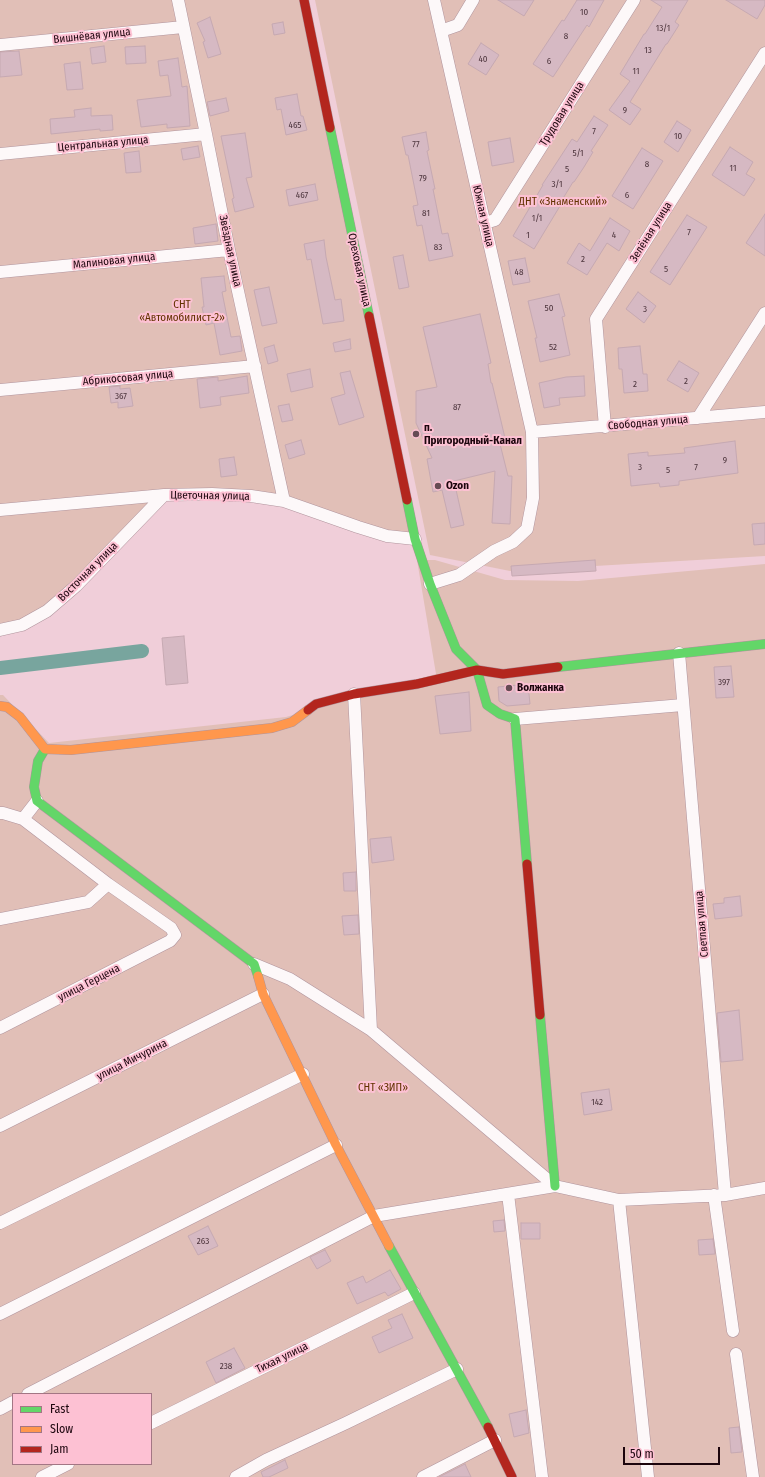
<!DOCTYPE html>
<html>
<head>
<meta charset="utf-8">
<style>
	body { margin:0 }
	#map { position:relative; width:765px; height:1477px; overflow:hidden; background:#f0ced9; font-family:"Fira Sans Condensed",sans-serif }
	canvas { display:block }
	.legend { position:absolute; left:12px; top:1393px; width:140px; height:72px; box-sizing:border-box; background:#fdc1d3; border:1px solid #a37684; margin:0; padding:5px 7px; list-style:none; font-size:12px; color:#1c050d }
	.legend li { display:flex; align-items:center; gap:8px; height:20px }
	.legend b { width:20px; border:1px solid #a37684 }
	.scale { position:absolute; left:623px; top:1447px; width:97px; height:18px; box-sizing:border-box; border:2px solid #1c050d; border-top:0; padding-left:5px; font-size:12px; line-height:14px; white-space:nowrap; color:#1c050d; -webkit-text-stroke:3px #fdc1d3; paint-order:stroke }
</style>
</head>
<body>
<div id="map">
<canvas width="765" height="1477"></canvas>
<ul class="legend">
<li><b style="height:5px;background:#63d668"></b>Fast</li>
<li><b style="height:5px;background:#ff974d"></b>Slow</li>
<li><b style="height:5px;background:#b3261e"></b>Jam</li>
</ul>
<div class="scale">50 m</div>
</div>
<script>
const c = document.querySelector('canvas').getContext('2d');
c.lineJoin = 'round';
function fill(path, color) {
  c.fillStyle = color;
  c.fill(path, 'evenodd');
}
function toPath(rows) {
  const path = new Path2D();
  for (const r of rows) {
    path.moveTo(r[0], r[1]);
    for (let i = 2; i < r.length; i += 2) path.lineTo(r[i], r[i + 1]);
  }
  return path;
}
function stroke(path, color, width, dash) {
  c.strokeStyle = color;
  c.lineWidth = width;
  c.lineCap = dash ? 'butt' : 'round';
  c.setLineDash(dash || []);
  c.stroke(path);
}
function drawText(font, color, halo, rows, align = 'center') {
  c.font = font + ' "Fira Sans Condensed",sans-serif';
  c.lineWidth = 4;
  c.setLineDash([]);
  c.textBaseline = 'middle';
  c.strokeStyle = halo;
  c.fillStyle = color;
  for (const [text, x, y, turn = 0] of rows) {
    c.save();
    c.translate(x, y);
    c.rotate((+turn || 0) * Math.PI / 180);
    c.textAlign = isNaN(turn) ? turn : align;
    if (halo) c.strokeText(text, 0, 0);
    c.fillText(text, 0, 0);
    c.restore();
  }
}
const green = toPath([
	[0,0,304,0,415,539,284,501,164,495,47,611,0,630],
	[315,0,765,0,765,556,510,571,430,555],
	[417,560,435,560,505,580,578,581,765,564,765,1477,0,1477,0,695,3,695,49,743,286,717,436,674],
	[13,1394,151,1394,151,1464,13,1464]
]);
const canal = toPath([
	[0,668,142,651]
]);
const building = toPath([
	[498,0,534,0,524,16,498,0],
	[577,0,604,0,589,27,587,25,553,77,533,64,562,20,564,21,577,0],
	[651,0,688,0,675,22,679,25,667,44,666,44,630,102,641,109,630,125,609,110,630,81,620,74,644,34,645,34,662,7,651,0],
	[726,0,765,0,765,5,757,19,726,0],
	[210,17,221,54,208,58,203,42,205,41,197,23,210,17],
	[283,22,285,33,274,35,272,24,283,22],
	[481,43,499,55,486,75,468,64,481,43],
	[104,46,106,62,92,64,90,48,104,46],
	[145,46,146,63,126,64,125,47,145,46],
	[19,51,22,75,0,77,0,52,19,51],
	[178,58,182,87,187,86,190,126,167,128,167,124,141,127,137,100,171,96,168,75,160,76,158,61,178,58],
	[80,62,83,89,67,90,64,64,80,62],
	[297,94,301,116,303,116,307,130,286,135,281,109,277,110,275,98,297,94],
	[226,98,229,111,210,116,207,102,226,98],
	[91,108,91,116,112,115,113,130,100,131,100,129,51,134,50,119,75,117,74,110,91,108],
	[594,116,608,125,591,151,593,152,584,167,574,182,573,182,562,200,563,201,534,249,513,236,543,185,542,185,572,139,577,142,594,116],
	[677,121,691,130,678,152,664,142,677,121],
	[426,132,429,150,427,151,435,189,433,189,442,234,448,233,453,256,429,261,422,225,417,226,413,206,418,205,408,155,406,155,402,137,426,132],
	[245,133,252,177,246,178,254,207,235,212,232,199,234,198,221,136,245,133],
	[510,138,514,162,492,166,488,142,510,138],
	[198,146,200,157,183,160,181,149,198,146],
	[730,147,753,162,746,174,755,179,744,196,712,175,730,147],
	[642,148,663,161,633,209,612,196,642,148],
	[139,151,141,172,126,173,124,153,139,151],
	[315,184,318,200,289,206,286,190,315,184],
	[765,214,765,256,746,243,765,214],
	[687,215,707,227,670,285,650,272,687,215],
	[610,218,630,231,619,251,607,243,587,275,567,263,579,243,590,251,610,218],
	[216,224,218,241,195,244,193,228,216,224],
	[324,240,326,257,335,300,341,299,344,321,323,324,311,259,307,260,304,244,324,240],
	[403,255,409,287,399,289,393,257,403,255],
	[525,258,530,282,513,285,508,261,525,258],
	[224,276,226,291,222,292,231,337,240,336,242,351,220,355,214,323,206,325,202,307,204,307,201,278,224,276],
	[269,287,277,323,262,326,254,290,269,287],
	[638,292,656,306,644,323,626,309,638,292],
	[559,294,565,316,562,317,570,355,540,362,535,338,537,338,528,301,559,294],
	[480,314,491,363,488,364,491,383,492,383,505,438,499,440,508,476,512,476,510,524,492,523,495,471,454,481,464,525,451,528,442,490,433,492,427,459,432,458,416,423,416,391,437,387,423,327,480,314],
	[350,339,351,349,335,352,333,343,350,339],
	[274,345,278,361,268,364,264,348,274,345],
	[640,346,643,374,647,374,648,391,624,393,622,369,619,369,618,348,640,346],
	[679,361,699,373,688,392,667,380,679,361],
	[310,369,313,387,291,392,287,374,310,369],
	[350,371,364,417,339,425,331,398,345,394,340,373,350,371],
	[247,376,249,393,220,397,221,405,200,408,197,379,218,377,218,381,247,376],
	[584,376,585,396,559,398,560,405,544,408,539,383,566,377,584,376],
	[120,386,120,389,130,388,133,406,118,408,118,402,111,403,109,387,120,386],
	[289,404,293,420,282,422,278,406,289,404],
	[301,440,305,454,289,459,285,445,301,440],
	[735,441,738,473,679,481,679,485,660,487,659,483,631,486,628,454,648,452,648,456,685,453,684,448,735,441],
	[234,457,237,475,221,477,219,459,234,457],
	[765,523,765,544,754,545,752,524,765,523],
	[595,560,596,571,512,576,511,566,595,560],
	[184,636,188,683,166,685,162,638,184,636],
	[731,666,734,697,716,698,714,667,731,666],
	[528,684,530,704,507,706,499,701,498,687,528,684],
	[469,692,471,731,440,734,435,696,469,692],
	[391,837,394,860,372,863,370,839,391,837],
	[356,872,356,891,344,891,343,873,356,872],
	[740,896,742,916,715,919,713,904,724,903,724,898,740,896],
	[358,915,359,934,344,935,342,916,358,915],
	[739,1010,743,1060,721,1062,717,1013,739,1010],
	[609,1089,612,1110,584,1115,581,1093,609,1089],
	[504,1220,505,1231,494,1232,493,1221,504,1220],
	[521,1223,540,1223,540,1239,521,1239,521,1223],
	[208,1226,218,1246,198,1255,188,1236,208,1226],
	[713,1239,715,1254,699,1255,698,1240,713,1239],
	[325,1250,331,1261,317,1269,310,1257,325,1250],
	[390,1270,401,1289,388,1296,385,1292,357,1304,347,1283,363,1276,366,1283,390,1270],
	[402,1314,413,1338,379,1353,372,1337,392,1328,388,1320,402,1314],
	[234,1348,245,1368,216,1383,206,1362,234,1348],
	[526,1410,529,1433,514,1437,509,1414,526,1410],
	[739,1427,742,1452,731,1453,729,1428,739,1427],
	[285,1460,288,1468,269,1477,263,1477,261,1472,285,1460],
	[465,1464,471,1477,439,1477,465,1464]
]);
const street = toPath([
	[178,0,206,134,229,250,284,501],
	[441,31,458,25,473,0],
	[0,45,183,27],
	[0,154,206,134],
	[485,223,495,220,634,0],
	[0,272,229,250],
	[0,390,255,366],
	[698,418,765,313],
	[605,427,596,319,765,53],
	[532,432,765,412],
	[0,510,164,495,212,494,251,496,284,501,358,527,387,536,415,539],
	[430,584,459,575,494,551,513,542,527,529,533,498,532,432,434,0],
	[0,630,22,625,47,611,76,586,164,495],
	[679,653,725,1195],
	[354,694,371,1030],
	[515,719,683,705],
	[0,813,3,813,23,819,37,801],
	[0,919,88,902,108,884],
	[254,964,290,979,371,1030,555,1186],
	[0,1028,170,941,175,935,171,928,108,884,23,819],
	[0,1126,263,994],
	[508,1194,542,1477],
	[714,1195,733,1331],
	[619,1200,648,1477],
	[0,1223,303,1074],
	[0,1314,336,1145],
	[736,1354,753,1477],
	[28,1394,374,1216,555,1186,619,1200,725,1195,765,1188],
	[0,1409,13,1402],
	[151,1423,414,1293],
	[42,1477,68,1464],
	[236,1477,266,1460,346,1423,457,1369],
	[423,1477,495,1440]
]);
const fast = toPath([
	[330,128,369,316],
	[407,500,415,539,430,584,456,649,477,670,487,705,500,714,515,719,527,864],
	[558,667,765,644],
	[45,749,38,761,34,787,37,801,254,964,258,976],
	[540,1015,555,1186],
	[389,1246,488,1427]
]);
const slow = toPath([
	[0,706,7,707,20,717,45,749,71,750,272,728,292,722,308,710],
	[258,976,263,994,336,1145,389,1246]
]);
const jam = toPath([
	[304,0,330,128],
	[369,316,407,500],
	[308,710,316,704,354,694,417,684,477,670,503,674,558,667],
	[527,864,540,1015],
	[488,1427,512,1477]
]);
const markers = [
	[416,434,4,"#664b54"],
	[438,486,4,"#664b54"],
	[509,688,4,"#664b54"]
];
const numberNames = [
	["10",584,12],
	["13/1",663,28],
	["8",566,36],
	["13",648,50],
	["40",483,59],
	["6",549,61],
	["11",636,71],
	["9",625,110],
	["465",295,125],
	["7",594,131],
	["10",678,136],
	["77",416,144],
	["5/1",578,153],
	["8",647,164],
	["11",733,168],
	["5",567,169],
	["79",423,178],
	["3/1",557,184],
	["467",302,195],
	["6",627,195],
	["81",426,213],
	["1/1",537,218],
	["7",689,232],
	["1",528,235],
	["4",614,235],
	["83",438,247],
	["2",583,259],
	["5",666,269],
	["48",519,272],
	["50",549,308],
	["3",645,309],
	["52",553,347],
	["2",686,381],
	["2",635,384],
	["367",121,396],
	["87",457,407],
	["9",725,460],
	["3",640,467],
	["7",696,467],
	["5",668,470],
	["397",724,682],
	["142",597,1102],
	["263",203,1241],
	["238",226,1366]
];
const streetNames = [
	["Вишнёвая улица",92,36,-6],
	["Трудовая улица",562,114,-58],
	["Центральная улица",103,144,-5],
	["Южная улица",483,216,77],
	["Зелёная улица",651,232,-58],
	["Звёздная улица",230,251,78],
	["Малиновая улица",114,261,-6],
	["Ореховая улица",359,270,78],
	["Абрикосовая улица",128,378,-5],
	["Свободная улица",648,423,-5],
	["Цветочная улица",210,496,1],
	["Восточная улица",88,572,-45],
	["Светлая улица",702,924,-95],
	["улица Герцена",89,983,-27],
	["улица Мичурина",132,1060,-27],
	["Тихая улица",282,1358,-26]
];
const parkNames = [
	["ДНТ «Знаменский»",563,202],
	["СНТ",182,305],
	["«Автомобилист-2»",182,318],
	["СНТ «ЗИП»",383,1088]
];
const poiNames = [
	["п.",424,428],
	["Пригородный-Канал",424,441],
	["Ozon",446,486],
	["Волжанка",517,688]
];
fill(green, '#e1bfb7');
stroke(canal, '#78a59e', 14);
fill(building, '#d6b9c3');
stroke(building, '#c6a9b2', 1);
stroke(street, '#b0949d', 13);
stroke(fast, '#b0949d', 10);
stroke(slow, '#b0949d', 10);
stroke(jam, '#b0949d', 10);
stroke(street, '#fdf8f9', 12);
stroke(fast, '#63d668', 9);
stroke(slow, '#ff974d', 9);
stroke(jam, '#b3261e', 9);
for (const [x, y, r, color] of markers) {
  const dot = new Path2D();
  dot.arc(x, y, r, 0, 2 * Math.PI);
  c.fillStyle = color;
  c.fill(dot);
  stroke(dot, '#fdc1d3', 1.5);
}
drawText('9px', '#4c343c', null, numberNames);
drawText('11px', '#1c050d', '#fdc1d3', streetNames);
drawText('11px', '#623200', '#fdc1d3', parkNames);
drawText('bold 11px', '#1c050d', '#fdc1d3', poiNames, 'left');
</script>
</body>
</html>
